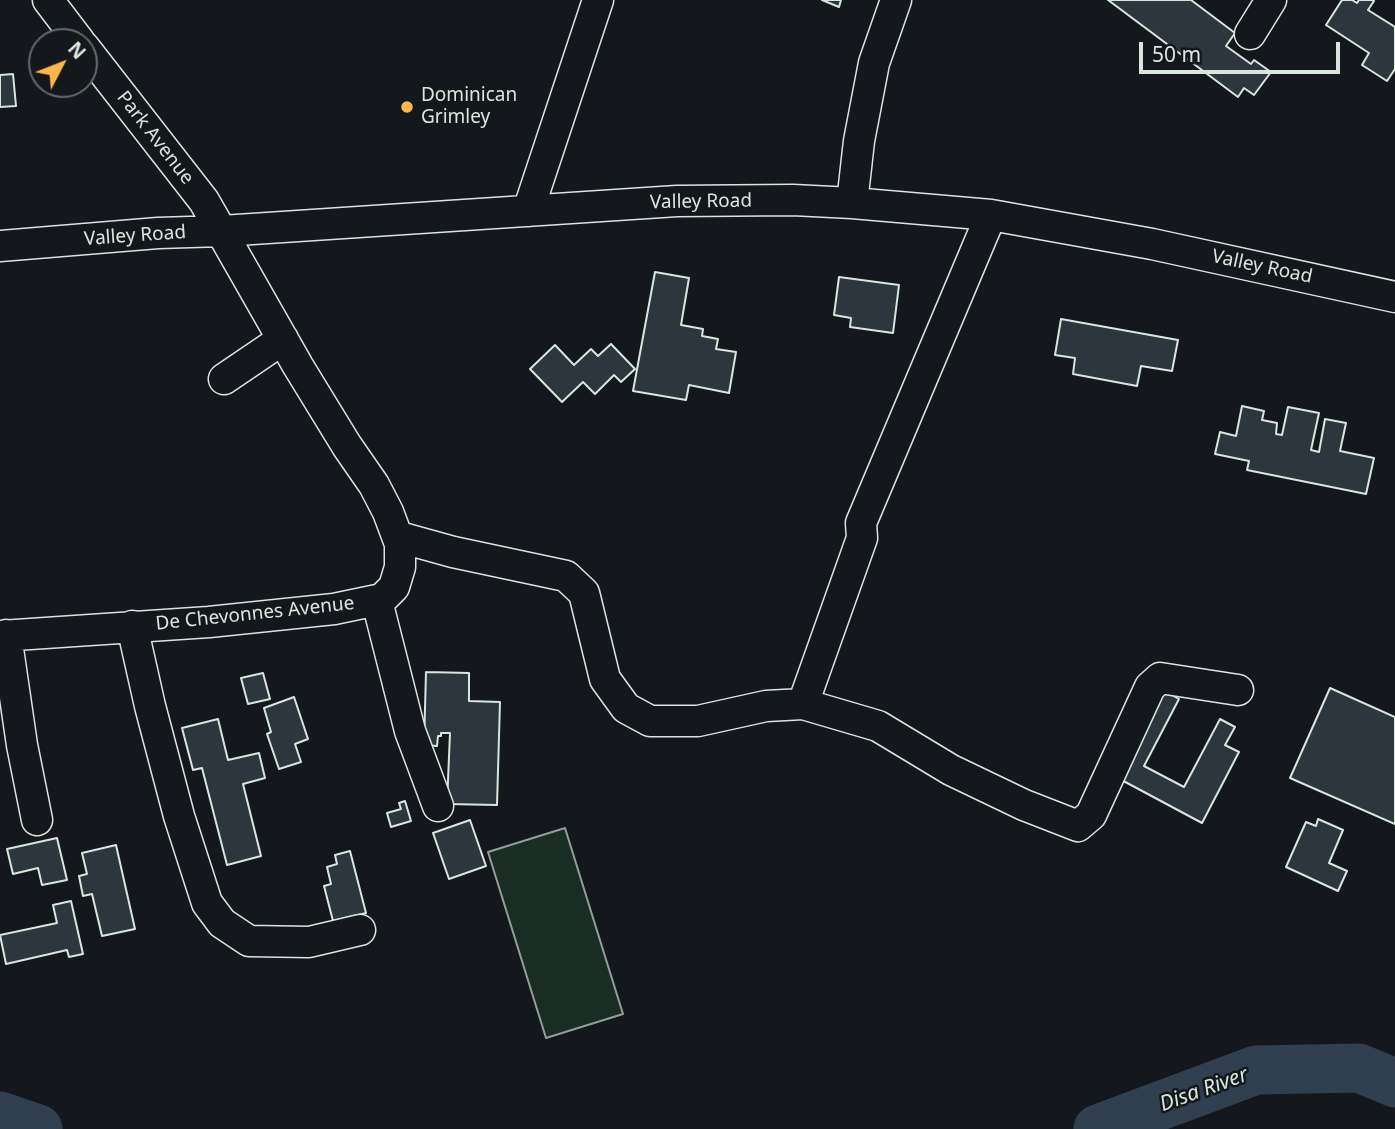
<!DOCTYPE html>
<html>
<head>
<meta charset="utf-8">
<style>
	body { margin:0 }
	#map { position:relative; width:1395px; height:1129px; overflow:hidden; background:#14181c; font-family:"Noto Sans",sans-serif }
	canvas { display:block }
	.north { position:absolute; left:28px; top:28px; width:70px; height:70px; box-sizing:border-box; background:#14181c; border:2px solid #626a69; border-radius:50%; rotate:48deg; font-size:19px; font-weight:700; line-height:28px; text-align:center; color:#d8e6dc }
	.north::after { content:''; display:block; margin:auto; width:24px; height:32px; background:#ffb74d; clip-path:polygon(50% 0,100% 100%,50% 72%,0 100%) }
	.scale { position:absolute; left:1139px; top:42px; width:201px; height:32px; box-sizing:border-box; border:4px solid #d8e6dc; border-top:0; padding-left:9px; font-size:21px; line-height:24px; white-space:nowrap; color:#d8e6dc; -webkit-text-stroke:5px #14181c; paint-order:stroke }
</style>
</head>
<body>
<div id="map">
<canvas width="1395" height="1129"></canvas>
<div class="north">N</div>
<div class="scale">50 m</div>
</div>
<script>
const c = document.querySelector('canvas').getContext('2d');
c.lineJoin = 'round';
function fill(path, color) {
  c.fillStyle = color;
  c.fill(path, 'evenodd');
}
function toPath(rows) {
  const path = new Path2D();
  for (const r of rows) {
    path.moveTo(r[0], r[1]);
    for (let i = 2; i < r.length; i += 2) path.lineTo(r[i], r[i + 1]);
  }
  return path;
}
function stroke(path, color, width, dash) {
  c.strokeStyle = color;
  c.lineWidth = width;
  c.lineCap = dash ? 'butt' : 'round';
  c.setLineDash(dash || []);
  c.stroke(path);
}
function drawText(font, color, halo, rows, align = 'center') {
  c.font = font + ' "Noto Sans",sans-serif';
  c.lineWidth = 5;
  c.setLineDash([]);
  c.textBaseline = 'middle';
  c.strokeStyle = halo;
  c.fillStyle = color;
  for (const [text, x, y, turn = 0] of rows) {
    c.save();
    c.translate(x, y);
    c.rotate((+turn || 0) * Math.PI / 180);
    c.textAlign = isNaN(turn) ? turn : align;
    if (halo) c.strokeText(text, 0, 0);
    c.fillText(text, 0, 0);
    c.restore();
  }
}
const green = toPath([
	[565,828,623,1014,546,1038,488,852,565,828]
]);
const river = toPath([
	[0,1116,38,1129],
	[1098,1129,1256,1070,1359,1068,1395,1083]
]);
const building = toPath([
	[822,0,841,0,839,7,822,0],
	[1108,0,1191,0,1235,33,1226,46,1251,64,1254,60,1271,72,1254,95,1244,88,1238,97,1108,0],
	[1342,0,1352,0,1357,3,1359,0,1372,0,1374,1,1368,10,1395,27,1395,69,1387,81,1362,65,1369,53,1326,25,1342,0],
	[13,74,16,106,0,107,0,75,13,74],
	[655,272,689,278,681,325,703,329,702,336,718,339,716,349,736,352,729,393,689,385,686,400,633,391,655,272],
	[839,277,899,285,893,333,850,327,851,318,834,315,839,277],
	[1061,319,1178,340,1172,371,1141,366,1137,386,1073,374,1075,358,1055,355,1061,319],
	[611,344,635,369,621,382,614,375,595,394,583,382,562,402,530,369,555,345,574,365,591,349,598,356,611,344],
	[1242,406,1264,411,1262,420,1277,423,1276,434,1282,435,1288,407,1319,413,1311,450,1319,452,1325,419,1346,423,1340,451,1374,458,1366,494,1247,470,1249,461,1215,454,1220,432,1236,436,1242,406],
	[426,672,469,673,469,701,500,702,497,805,447,804,450,733,441,733,441,736,438,736,437,746,424,745,426,672],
	[263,673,270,699,248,704,241,678,263,673],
	[1330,688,1395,717,1395,824,1290,778,1330,688],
	[1161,689,1179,699,1144,766,1184,787,1220,719,1235,727,1225,745,1239,752,1202,823,1116,777,1161,689],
	[294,697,308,739,295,744,301,762,279,769,267,734,271,732,264,708,294,697],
	[218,719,228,760,259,753,265,778,243,784,261,856,227,865,202,768,193,770,182,728,218,719],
	[405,801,411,821,391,827,387,813,401,809,399,803,405,801],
	[1318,819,1343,830,1329,863,1347,871,1338,891,1286,867,1306,822,1316,826,1318,819],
	[470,820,486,866,449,879,433,833,470,820],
	[57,838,67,880,42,885,38,868,13,874,7,849,57,838],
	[116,845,135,929,102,936,92,894,83,896,79,876,87,874,82,853,116,845],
	[350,851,366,913,333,921,324,886,331,884,327,867,337,864,335,855,350,851],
	[71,901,83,954,69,957,67,950,6,964,0,935,57,923,53,905,71,901]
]);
const minor = toPath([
	[48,0,80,42],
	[1250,34,1271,0],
	[852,203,859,141,874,63,896,0],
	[528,211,598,0],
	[0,246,158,233,222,231,677,201,793,200,852,203,991,215,1152,244,1395,297],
	[224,379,283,339],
	[399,537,453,552,566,576,584,593,605,679,626,708,650,721,698,721,766,706,803,704,878,726,951,770,1024,805,1078,826,1091,815,1150,687,1160,678,1238,690],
	[377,601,410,731,438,806],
	[132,626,150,706,179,816,207,903,222,923,249,941,309,942,360,930],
	[6,635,22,745,37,820],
	[0,636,209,622,334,609,382,599,394,587,400,567,400,544,388,512,374,485,347,446,298,366,204,201,84,47],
	[803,704,862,538,861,523,991,215]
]);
const markers = [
	[407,107,7,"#ffb74d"]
];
const poiNames = [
	["Dominican",421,96],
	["Grimley",421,118]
];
const streetNames = [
	["Park Avenue",155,138,52],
	["Valley Road",701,202,-1],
	["Valley Road",135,236,-4],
	["Valley Road",1262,267,12],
	["De Chevonnes Avenue",255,614,-6]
];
const waterNames = [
	["Disa River",1204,1090,-20]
];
fill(green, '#1a2d24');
stroke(green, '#939e99', 2);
stroke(river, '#2f3f4d', 49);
fill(building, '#2c363c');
stroke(building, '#d8e6dc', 2);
stroke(minor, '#d8e6dc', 33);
stroke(minor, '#14181c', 30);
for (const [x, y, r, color] of markers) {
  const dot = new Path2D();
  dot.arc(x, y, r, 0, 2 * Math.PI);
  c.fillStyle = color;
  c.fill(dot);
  stroke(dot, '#14181c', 2.5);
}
drawText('19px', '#d8e6dc', '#14181c', poiNames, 'left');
drawText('19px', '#d8e6dc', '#14181c', streetNames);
drawText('italic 21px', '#d8e6dc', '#14181c', waterNames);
</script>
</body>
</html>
